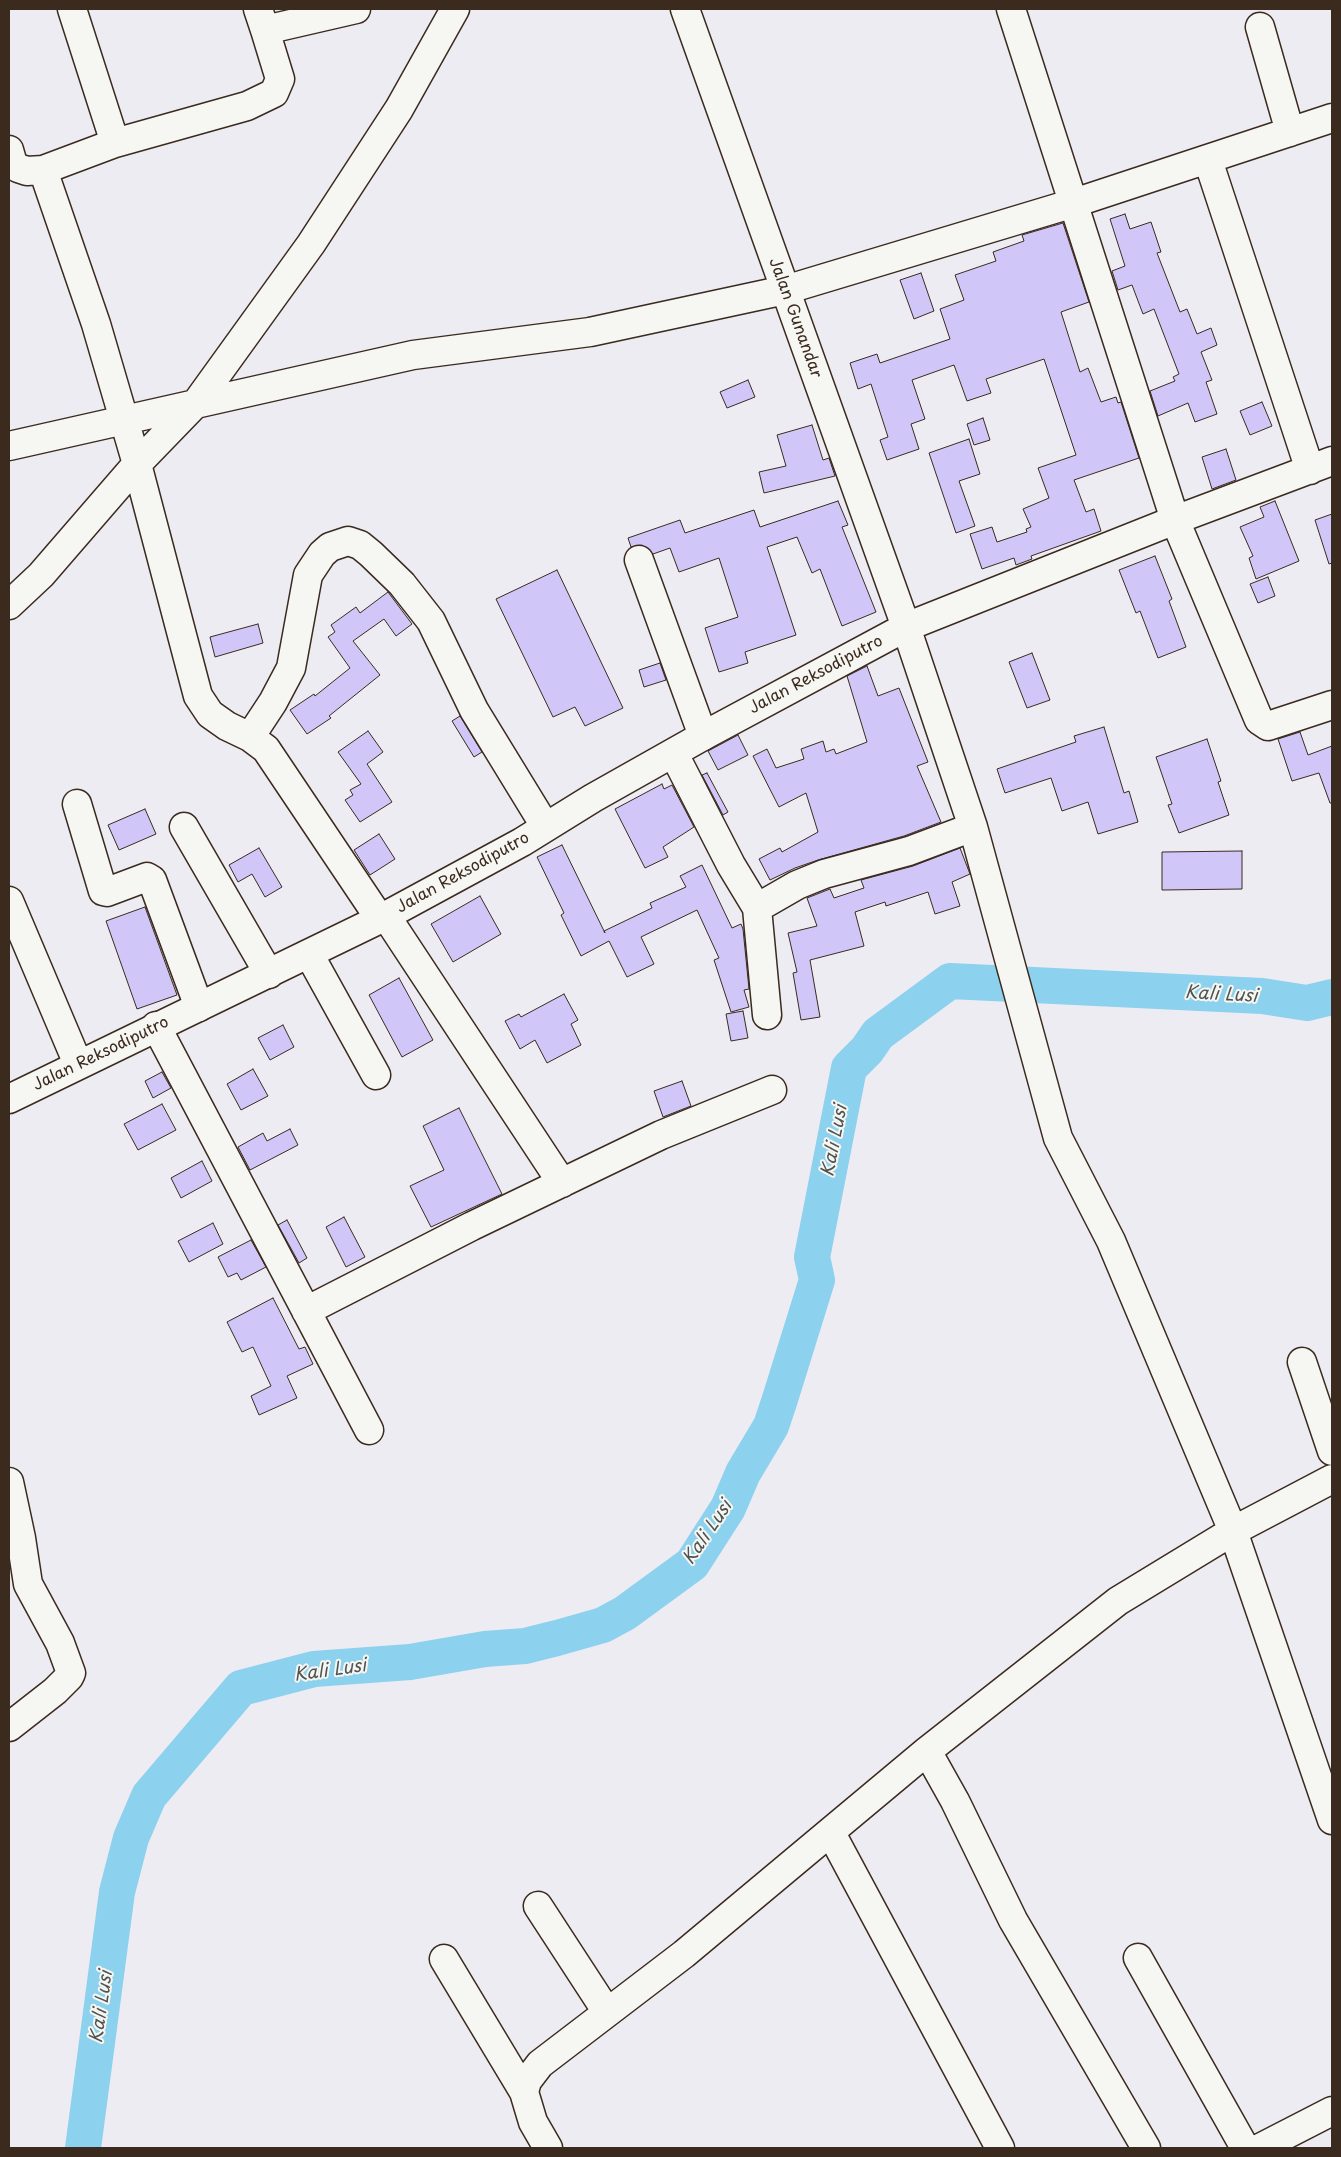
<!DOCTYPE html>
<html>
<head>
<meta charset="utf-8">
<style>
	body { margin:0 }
	#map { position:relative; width:1341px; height:2157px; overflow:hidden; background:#eeecf3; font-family:"Playpen Sans",sans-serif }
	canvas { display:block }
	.frame { position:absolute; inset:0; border:10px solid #3b2a1e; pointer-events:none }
</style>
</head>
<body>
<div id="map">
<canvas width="1341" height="2157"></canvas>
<div class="frame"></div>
</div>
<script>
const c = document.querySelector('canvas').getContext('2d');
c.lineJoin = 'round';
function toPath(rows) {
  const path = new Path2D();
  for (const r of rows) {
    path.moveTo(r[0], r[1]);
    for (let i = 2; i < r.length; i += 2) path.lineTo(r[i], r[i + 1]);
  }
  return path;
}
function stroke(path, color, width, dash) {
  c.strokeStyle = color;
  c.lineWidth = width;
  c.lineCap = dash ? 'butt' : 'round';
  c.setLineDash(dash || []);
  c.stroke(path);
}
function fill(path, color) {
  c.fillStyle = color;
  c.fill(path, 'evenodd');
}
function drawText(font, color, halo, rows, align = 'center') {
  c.font = font + ' "Playpen Sans",sans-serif';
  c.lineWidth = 4;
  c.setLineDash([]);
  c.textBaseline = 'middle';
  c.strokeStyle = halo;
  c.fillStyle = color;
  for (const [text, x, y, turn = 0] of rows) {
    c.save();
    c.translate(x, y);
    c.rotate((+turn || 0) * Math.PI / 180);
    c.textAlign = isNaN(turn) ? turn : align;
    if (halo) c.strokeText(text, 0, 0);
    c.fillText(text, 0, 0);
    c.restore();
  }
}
const river = toPath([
	[83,2148,117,1892,131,1838,149,1796,241,1688,314,1669,410,1662,485,1649,525,1646,557,1638,603,1625,625,1613,692,1564,728,1508,743,1473,771,1426,780,1399,817,1280,812,1257,849,1068,867,1050,878,1034,950,981,1262,996,1307,1003,1332,997]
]);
const building = toPath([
	[1125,214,1130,229,1151,222,1161,252,1157,253,1180,312,1187,309,1197,334,1211,328,1217,345,1201,352,1212,380,1206,382,1217,414,1195,422,1188,403,1158,416,1150,391,1175,381,1173,377,1179,374,1154,309,1143,314,1132,285,1118,290,1112,271,1125,266,1110,219,1125,214],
	[1063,223,1089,302,1061,312,1080,372,1088,368,1101,402,1116,397,1118,403,1121,402,1139,458,1074,480,1086,512,1094,509,1101,531,1031,556,1032,559,1016,565,1014,558,982,569,970,534,992,527,997,542,1027,532,1026,529,1031,527,1023,509,1049,498,1038,468,1076,455,1044,359,986,379,991,393,967,401,954,365,912,380,925,419,911,424,919,449,887,460,880,440,888,437,871,384,858,389,850,363,877,354,880,363,950,339,940,309,964,300,955,275,996,261,993,252,1024,241,1022,235,1063,223],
	[921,273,934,311,914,319,900,280,921,273],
	[748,380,755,397,727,408,720,392,748,380],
	[1262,402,1272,426,1250,435,1240,411,1262,402],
	[983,418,990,440,974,445,967,424,983,418],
	[812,425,823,460,829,458,835,476,764,493,759,472,786,466,777,435,812,425],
	[969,439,980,474,959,481,975,526,956,533,929,453,969,439],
	[1226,449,1236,480,1212,489,1202,457,1226,449],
	[838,501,848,525,842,527,876,612,842,626,820,569,812,573,797,537,767,547,796,635,745,652,748,663,719,672,705,628,738,617,719,558,679,572,670,548,653,554,642,545,631,547,628,538,680,520,685,533,754,510,760,527,838,501],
	[1275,501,1299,561,1256,579,1249,558,1253,556,1240,527,1264,517,1260,507,1275,501],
	[1332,514,1332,563,1329,564,1315,520,1332,514],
	[1155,556,1172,599,1169,601,1186,647,1158,658,1140,611,1136,613,1119,570,1155,556],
	[557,570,623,708,585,726,575,707,553,717,496,599,557,570],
	[1268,577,1275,596,1258,603,1250,584,1268,577],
	[388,592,412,624,396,636,384,619,353,641,380,675,329,716,331,718,307,734,290,710,314,694,315,696,350,668,328,637,335,632,331,625,356,607,360,613,388,592],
	[258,624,263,643,215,657,210,637,258,624],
	[1032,653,1050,700,1027,708,1009,662,1032,653],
	[660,663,666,680,644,687,639,670,660,663],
	[867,666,878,696,899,688,928,762,917,766,941,822,904,836,818,860,795,868,770,880,759,859,780,848,782,852,818,832,806,793,779,807,753,756,767,749,776,768,804,759,801,749,823,741,826,752,834,749,836,754,867,742,847,676,867,666],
	[460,716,482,752,474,757,452,721,460,716],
	[1104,727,1124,793,1129,791,1138,822,1098,834,1088,802,1062,811,1051,778,1005,793,997,769,1076,742,1074,736,1104,727],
	[368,731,383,752,367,764,392,802,360,822,345,800,353,795,350,790,361,784,338,752,368,731],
	[1300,732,1308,755,1332,746,1332,803,1330,803,1319,773,1292,781,1278,739,1300,732],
	[738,735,748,755,718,770,708,751,738,735],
	[1207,739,1221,781,1218,782,1229,815,1179,833,1168,805,1172,804,1156,757,1207,739],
	[707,773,728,812,723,815,702,775,707,773],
	[662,784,664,789,672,785,694,827,663,847,668,857,645,868,615,809,662,784],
	[145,809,156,834,119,850,108,825,145,809],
	[379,834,395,859,370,875,354,850,379,834],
	[562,845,605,933,604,931,652,908,650,903,686,887,680,876,702,865,732,928,741,924,743,929,749,989,744,990,749,1007,731,1012,714,960,719,958,697,910,641,937,654,964,627,977,609,941,581,956,561,915,564,913,537,857,562,845],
	[259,848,282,887,265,897,252,874,238,882,229,865,259,848],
	[960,848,970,874,952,882,960,906,935,914,928,892,886,906,885,902,855,912,864,946,810,960,820,1017,801,1020,793,973,797,972,788,933,817,926,807,898,830,889,834,898,864,888,861,880,913,866,960,848],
	[1242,851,1242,889,1162,890,1162,852,1242,851],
	[480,896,501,934,453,962,431,924,480,896],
	[145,907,177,995,137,1009,106,921,145,907],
	[399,978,433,1040,402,1057,369,995,399,978],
	[564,994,578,1020,571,1024,581,1045,547,1063,535,1040,520,1049,505,1021,519,1014,521,1017,564,994],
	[743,1011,748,1038,731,1041,726,1014,743,1011],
	[283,1025,294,1047,270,1060,258,1038,283,1025],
	[253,1069,268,1096,241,1110,227,1084,253,1069],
	[162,1072,171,1088,153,1098,145,1081,162,1072],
	[682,1081,691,1106,663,1117,654,1091,682,1081],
	[162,1104,176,1130,138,1150,124,1124,162,1104],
	[459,1108,502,1194,431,1227,410,1186,444,1170,423,1126,459,1108],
	[290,1129,298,1145,250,1170,238,1147,263,1133,267,1141,290,1129],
	[202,1161,212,1181,181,1198,171,1178,202,1161],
	[344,1217,365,1257,346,1267,326,1227,344,1217],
	[287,1220,307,1258,299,1263,278,1225,287,1220],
	[213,1223,223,1244,189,1262,178,1241,213,1223],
	[251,1240,266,1267,241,1280,237,1273,228,1277,218,1257,251,1240],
	[273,1298,299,1349,305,1347,313,1364,287,1376,297,1398,259,1415,251,1396,271,1386,253,1347,242,1352,227,1322,273,1298]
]);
const minor = toPath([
	[72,9,115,143],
	[258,9,265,30],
	[1011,9,1175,520,1259,720,1268,726,1332,705],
	[1260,27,1290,132],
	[9,150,13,164,18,168,27,171,43,170,115,143,247,106,274,93,280,79,265,30,356,9],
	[1208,160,1310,470],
	[43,170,96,324,137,464,198,696,210,714,227,726,250,737,266,749,380,919],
	[9,446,413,355,590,332,785,290,1074,203,1332,118],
	[1332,461,1175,520,906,627,973,827,1058,1138,1111,1241,1233,1531,1332,1820],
	[639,560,703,736],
	[9,605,41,575,137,464,197,402,311,244,399,109,455,9],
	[250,737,273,702,291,668,308,575,322,554,330,547,348,541,360,545,371,554,402,584,431,621,474,710,545,826],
	[674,754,731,865,757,908,767,1015],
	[77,804,103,891,107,892,147,877,152,880,199,1007],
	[184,827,269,974],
	[9,901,78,1064],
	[757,908,797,885,824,874,909,851,973,827],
	[386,916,562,1183],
	[309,954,376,1075],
	[156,1026,369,1430],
	[306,1311,472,1226,661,1135,772,1090],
	[1302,1362,1332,1451],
	[9,1482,21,1538,28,1584,60,1643,71,1673,69,1677,55,1691,9,1727],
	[927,1751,955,1801,1013,1920,1146,2148],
	[831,1833,1000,2148],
	[538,1906,607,2012],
	[1138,1958,1245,2148],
	[444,1959,524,2092],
	[548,2148,533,2122,524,2092,527,2081,540,2064,684,1954,927,1751,1118,1601,1233,1531,1332,1479]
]);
const major = toPath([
	[9,1099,380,919,522,842,593,798,703,736,906,627,685,9],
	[1260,2148,1332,2111]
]);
const streetNames = [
	["Jalan Gunandar",795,318,70],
	["Jalan Reksodiputro",816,675,-28],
	["Jalan Reksodiputro",463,873,-29],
	["Jalan Reksodiputro",101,1054,-26]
];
const waterNames = [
	["Kali Lusi",1221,995,3],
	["Kali Lusi",835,1141,-79],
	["Kali Lusi",708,1533,-56],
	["Kali Lusi",330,1671,-8],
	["Kali Lusi",102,2007,-82]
];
stroke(river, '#8cd1ee', 36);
fill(building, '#d0c6f8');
stroke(building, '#3b2a1e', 1);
stroke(minor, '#3b2a1e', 31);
stroke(major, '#3b2a1e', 31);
stroke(minor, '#f6f6f2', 28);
stroke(major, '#f6f6f2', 28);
drawText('16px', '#3b2a1e', '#f6f6f2', streetNames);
drawText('italic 18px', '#4f5452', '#f6f6f2', waterNames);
</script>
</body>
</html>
